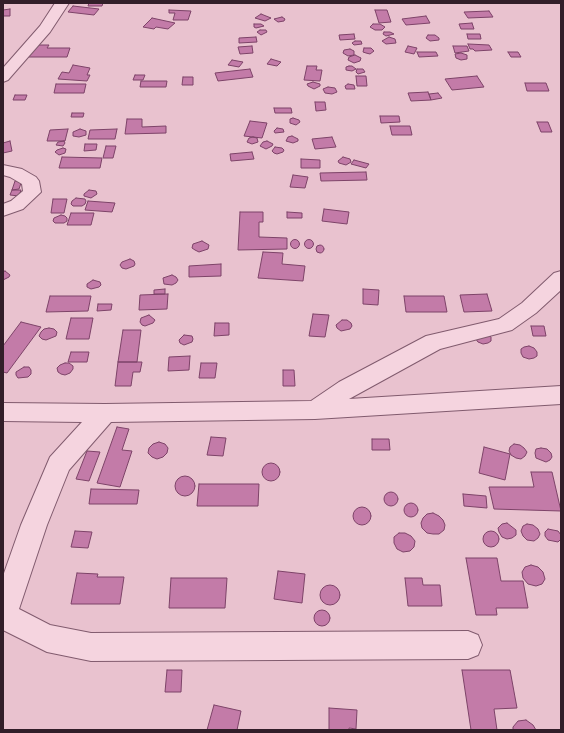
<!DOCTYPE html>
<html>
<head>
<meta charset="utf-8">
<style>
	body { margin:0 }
	#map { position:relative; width:564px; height:733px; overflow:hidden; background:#e9c2cf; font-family:"Zilla Slab",serif }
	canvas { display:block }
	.frame { position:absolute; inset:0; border:4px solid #321e29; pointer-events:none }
</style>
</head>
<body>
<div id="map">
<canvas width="564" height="733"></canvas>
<div class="frame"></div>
</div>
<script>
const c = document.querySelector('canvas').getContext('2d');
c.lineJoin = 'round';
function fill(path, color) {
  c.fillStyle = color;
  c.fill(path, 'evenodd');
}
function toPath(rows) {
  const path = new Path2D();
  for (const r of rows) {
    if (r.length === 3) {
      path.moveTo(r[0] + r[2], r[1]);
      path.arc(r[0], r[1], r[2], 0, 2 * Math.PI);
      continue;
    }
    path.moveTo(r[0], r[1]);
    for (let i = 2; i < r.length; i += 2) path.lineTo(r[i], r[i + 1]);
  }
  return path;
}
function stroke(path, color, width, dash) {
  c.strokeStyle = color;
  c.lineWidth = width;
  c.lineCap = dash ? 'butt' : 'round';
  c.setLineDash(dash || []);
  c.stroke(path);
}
const building = toPath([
	[89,3,103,3,102,6,88,6,89,3],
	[73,6,99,9,94,15,68,12,73,6],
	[10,9,10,16,3,16,3,10,10,9],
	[169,10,191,11,188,20,173,20,175,13,169,13,169,10],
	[375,10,387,10,391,22,379,23,375,10],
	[489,11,493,17,468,18,464,12,489,11],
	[261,14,271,18,265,21,255,18,261,14],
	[426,16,430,23,406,25,402,19,426,16],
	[282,17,285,19,284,21,278,22,274,19,282,17],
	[152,18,175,23,168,29,156,27,154,29,143,27,152,18],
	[472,23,474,29,461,29,459,24,472,23],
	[254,24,261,24,264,26,256,28,254,27,254,24],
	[373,24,380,24,385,27,382,30,375,30,370,27,373,24],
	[260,30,266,30,267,32,261,35,257,32,260,30],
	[384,32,390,32,394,34,386,36,383,34,384,32],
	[354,34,355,39,340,40,339,35,354,34],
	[467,34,480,34,481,39,468,39,467,34],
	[428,35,435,35,439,38,439,40,430,41,426,38,428,35],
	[256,37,257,42,239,43,239,38,256,37],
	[389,37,395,39,396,43,386,44,382,41,389,37],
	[355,41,361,41,362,44,354,45,352,43,355,41],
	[468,44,489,45,492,50,475,51,473,49,470,49,468,44],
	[33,45,49,45,47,48,70,48,67,57,28,57,33,45],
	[252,46,253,53,240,54,238,47,252,46],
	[408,46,417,48,414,54,405,52,408,46],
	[453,46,467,46,469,51,455,53,453,46],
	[364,48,371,48,374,51,370,54,366,53,363,52,364,48],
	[350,49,354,51,354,55,348,56,343,53,344,50,350,49],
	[417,52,436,52,438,56,419,57,417,52],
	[508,52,518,52,521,57,511,57,508,52],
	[461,53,467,55,467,59,461,60,456,58,455,54,461,53],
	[355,55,361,58,360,61,354,63,348,60,349,57,355,55],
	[271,59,281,62,277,66,267,64,271,59],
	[232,60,243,62,239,67,228,65,232,60],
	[73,65,90,68,87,75,90,75,87,81,58,79,62,72,69,73,73,65],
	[307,66,317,66,316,70,322,70,320,81,304,80,307,66],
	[349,66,352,66,356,69,352,71,346,70,346,67,349,66],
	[250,69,253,77,218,81,215,73,250,69],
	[357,69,363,69,365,72,358,74,356,72,357,69],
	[135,75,145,75,143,80,133,80,135,75],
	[356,76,366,76,367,86,357,86,356,76],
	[477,76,484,87,452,90,445,79,477,76],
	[183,77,193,77,193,85,182,85,183,77],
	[141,81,167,81,166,87,140,87,141,81],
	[313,82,320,84,320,86,314,89,308,86,307,84,313,82],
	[525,83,546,83,549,91,527,91,525,83],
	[56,84,86,84,84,93,54,93,56,84],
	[348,84,354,85,355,89,346,89,345,86,348,84],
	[328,87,335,88,337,92,332,94,325,93,323,89,328,87],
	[428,92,431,100,411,101,408,93,428,92],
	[438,93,442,98,431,100,429,94,438,93],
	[15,95,27,95,25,100,13,100,15,95],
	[315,102,325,102,326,110,316,111,315,102],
	[274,108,291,108,292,113,275,113,274,108],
	[72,113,84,113,83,117,71,117,72,113],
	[380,116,399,116,400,122,381,123,380,116],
	[293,118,299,120,300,122,296,125,290,123,290,119,293,118],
	[127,119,142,119,142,127,166,126,166,133,125,134,127,119],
	[250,121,267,123,262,138,244,136,250,121],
	[537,122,548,122,552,132,541,132,537,122],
	[390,126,410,126,412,135,392,135,390,126],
	[277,128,283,129,284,132,275,133,274,131,277,128],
	[68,129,65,141,47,141,50,130,68,129],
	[80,129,86,131,86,135,79,137,73,136,73,132,80,129],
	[117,129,115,139,88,139,90,130,117,129],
	[292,136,298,139,298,141,293,143,286,141,288,137,292,136],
	[253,137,257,138,258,142,252,144,247,142,249,138,253,137],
	[332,137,336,147,315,149,312,139,332,137],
	[10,141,12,151,3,153,3,143,10,141],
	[64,141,65,143,63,146,56,145,58,142,64,141],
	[267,141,273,144,272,146,266,149,260,146,263,142,267,141],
	[85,144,97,144,96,150,84,151,85,144],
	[106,146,116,146,113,158,103,158,106,146],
	[275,147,282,148,284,150,283,152,277,154,274,153,272,151,275,147],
	[63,148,66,149,65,153,59,155,55,152,57,150,63,148],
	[252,152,254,159,231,161,230,154,252,152],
	[62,157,102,158,100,168,59,168,62,157],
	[343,157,350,159,351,162,346,165,339,163,338,161,343,157],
	[301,159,320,160,320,168,301,168,301,159],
	[354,160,369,164,366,168,351,164,354,160],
	[366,172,367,180,321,181,320,173,366,172],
	[293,175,308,177,305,188,290,187,293,175],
	[22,180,19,189,12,190,15,181,22,180],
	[12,190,21,190,19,196,10,195,12,190],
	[89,190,96,191,97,194,91,198,84,196,84,194,89,190],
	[76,198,85,199,86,201,85,204,82,206,73,206,71,204,72,201,76,198],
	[53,199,67,199,64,213,51,213,53,199],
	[88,201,115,203,112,212,85,210,88,201],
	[324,209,349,212,347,224,322,221,324,209],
	[240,212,263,212,263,222,259,222,259,237,287,238,287,249,238,250,240,212],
	[287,212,302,213,302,218,287,218,287,212],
	[71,213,94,213,91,225,67,225,71,213],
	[61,215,65,216,67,218,67,221,64,223,55,223,53,221,54,218,61,215],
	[295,244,4.5],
	[309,244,4.5],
	[202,241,209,245,208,249,199,252,195,250,192,248,193,244,202,241],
	[320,249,4],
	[263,252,283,253,282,264,305,266,303,281,258,278,263,252],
	[130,259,134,261,135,264,134,266,126,269,122,268,120,265,122,262,130,259],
	[221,264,221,276,189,277,189,266,221,264],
	[5,271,10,275,9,277,3,280,3,272,5,271],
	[172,275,176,277,178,280,176,283,172,285,164,284,163,278,172,275],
	[93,280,100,282,101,285,99,287,91,289,87,287,87,284,93,280],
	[165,289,165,294,154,294,154,290,165,289],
	[363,289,379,290,378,305,363,304,363,289],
	[168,294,167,309,139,310,140,295,168,294],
	[487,294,492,311,464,312,460,295,487,294],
	[50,296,91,296,88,311,46,312,50,296],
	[404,296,444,296,447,312,406,312,404,296],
	[98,304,112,304,111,310,97,311,98,304],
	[313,314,329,315,325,337,309,336,313,314],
	[149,315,155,320,153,323,145,326,142,325,140,322,141,318,149,315],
	[71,318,93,318,89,339,66,339,71,318],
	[342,320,347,320,351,323,352,326,350,329,341,331,337,328,336,325,342,320],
	[21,322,41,327,7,373,3,372,3,346,21,322],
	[215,323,229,323,229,335,214,336,215,323],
	[531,326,544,326,546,336,533,336,531,326],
	[49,328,54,329,57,332,56,336,46,340,42,339,39,336,41,332,44,329,49,328],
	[123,330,141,330,137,362,118,362,123,330],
	[488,334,491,337,491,341,488,343,483,344,478,342,475,338,488,334],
	[184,335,192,336,193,339,192,342,184,345,180,343,179,340,184,335],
	[529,346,534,348,537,352,537,356,534,358,529,359,523,357,521,353,521,349,524,347,529,346],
	[71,352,89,352,87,362,68,362,71,352],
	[190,356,189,370,168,371,169,357,190,356],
	[118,362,142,362,140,372,133,372,131,386,115,386,118,362],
	[65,363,69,363,73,366,73,369,70,373,65,375,61,374,58,372,57,368,60,365,65,363],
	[201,363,217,363,215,378,199,378,201,363],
	[24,367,29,367,31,370,31,374,28,377,18,378,16,375,16,372,24,367],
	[283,370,294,370,295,386,283,386,283,370],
	[117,427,129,429,122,450,132,451,120,487,97,483,117,427],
	[211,437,226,438,223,456,207,455,211,437],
	[372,439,389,439,390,450,372,450,372,439],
	[159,442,165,444,168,448,167,453,163,457,157,459,152,457,148,453,149,448,153,444,159,442],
	[514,444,520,445,524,448,527,452,525,456,521,459,516,458,511,455,509,451,510,447,514,444],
	[484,447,510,454,505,480,479,473,484,447],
	[541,448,547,449,551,453,552,457,550,460,546,462,536,458,535,453,536,449,541,448],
	[87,451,100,452,89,481,76,479,87,451],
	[271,472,9],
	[531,472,552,472,561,511,494,509,489,487,534,487,531,472],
	[185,486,10],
	[199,484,259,484,258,506,197,506,199,484],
	[91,489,139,490,137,504,89,504,91,489],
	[391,499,7],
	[463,494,486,496,487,508,464,506,463,494],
	[411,510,7],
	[362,516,9],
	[433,513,439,516,443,520,445,525,444,530,439,534,433,534,427,533,422,528,421,523,423,518,427,514,433,513],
	[507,523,516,530,516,535,512,538,507,539,502,537,499,532,498,528,502,524,507,523],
	[527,524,533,525,538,529,540,534,538,538,534,541,527,540,523,536,521,531,523,526,527,524],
	[548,529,558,531,561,535,561,539,558,542,548,540,545,536,545,532,548,529],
	[75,531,92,532,88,548,71,547,75,531],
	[491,539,8],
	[399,533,405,533,411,536,415,541,414,547,410,551,403,552,397,549,394,543,394,537,399,533],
	[466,558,497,558,501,581,523,581,528,608,496,608,497,615,476,615,466,558],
	[531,565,538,567,543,572,545,579,542,584,536,586,528,584,523,578,522,572,525,567,531,565],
	[278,571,305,574,302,603,274,599,278,571],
	[77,573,98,574,97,577,124,577,120,604,71,604,77,573],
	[171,578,227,578,225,608,169,608,171,578],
	[405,578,422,578,423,585,440,585,442,606,408,606,405,578],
	[330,595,10],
	[322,618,8],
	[167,670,182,670,181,692,165,692,167,670],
	[462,670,510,670,517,708,494,709,497,730,471,730,462,670],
	[214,705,241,711,237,730,207,730,214,705],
	[329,708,357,710,356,729,349,728,349,730,329,730,329,708],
	[526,720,533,725,536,730,513,730,513,727,518,721,526,720]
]);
const minor = toPath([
	[55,3,69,3,50,32,8,80,3,82,3,68,40,26,55,3],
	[3,165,22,169,36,177,39,181,41,192,23,209,3,216,3,204,11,201,23,191,22,184,10,177,3,175,3,165],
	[561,271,561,290,536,313,512,330,440,349,349,399,561,386,561,404,315,419,111,422,69,470,47,525,19,609,50,625,91,633,468,631,478,635,482,645,478,655,468,659,91,661,47,652,3,630,3,576,21,525,50,457,82,422,3,421,3,403,105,404,311,401,339,382,426,336,499,319,522,303,554,273,561,271]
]);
fill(building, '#c37ba8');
stroke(building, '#7d4368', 1);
stroke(minor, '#815b6e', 2);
fill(minor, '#f5d4df');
</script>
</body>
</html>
